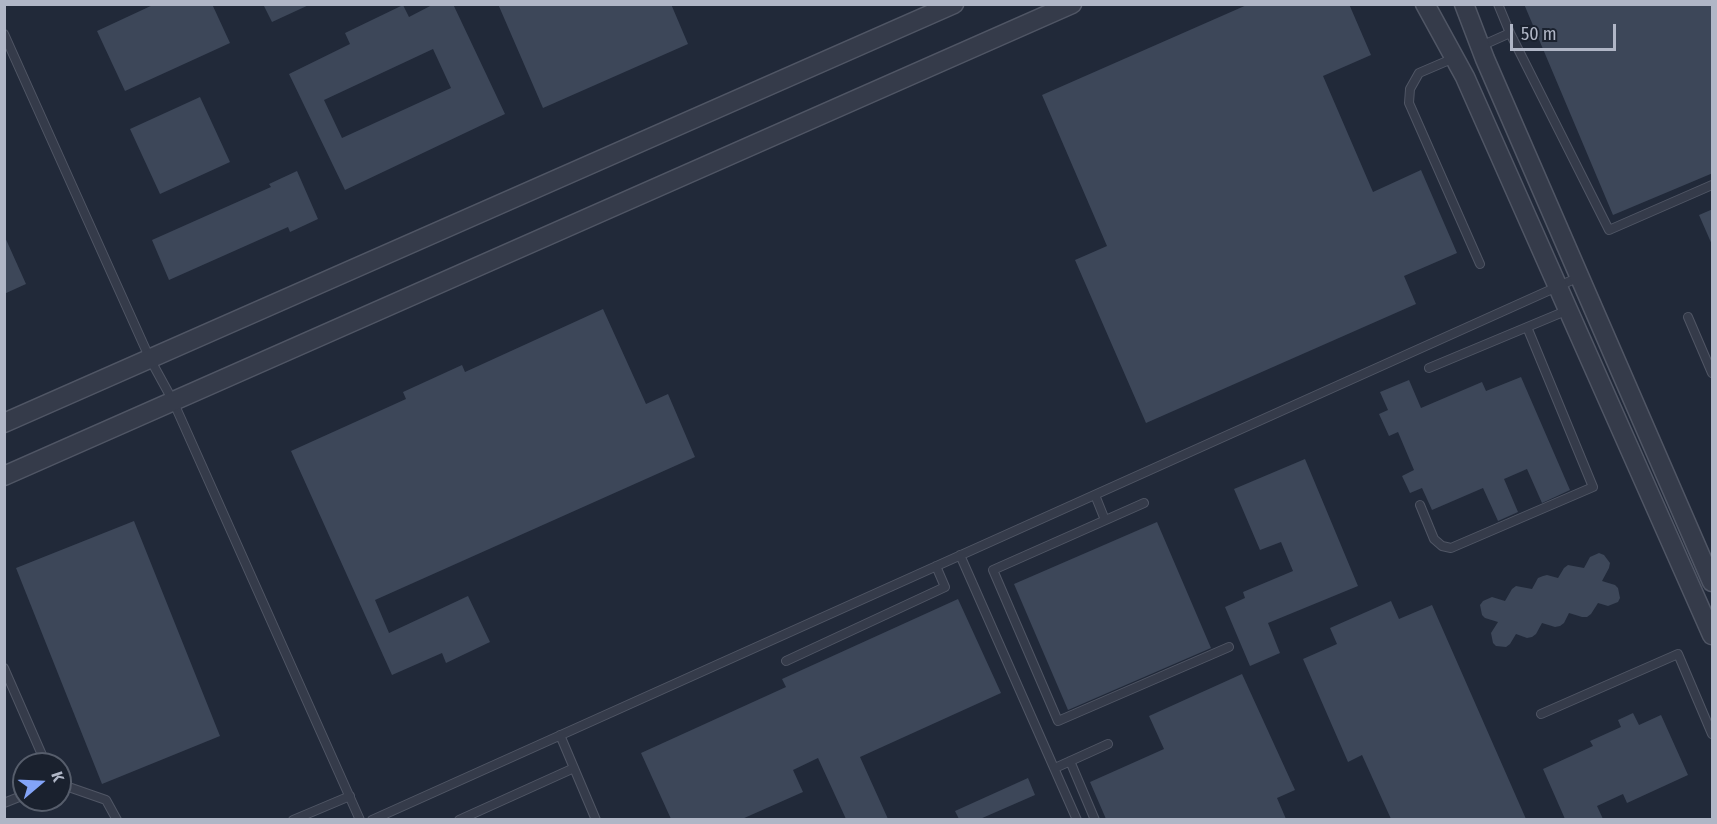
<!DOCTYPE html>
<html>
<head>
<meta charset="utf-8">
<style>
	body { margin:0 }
	#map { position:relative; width:1717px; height:824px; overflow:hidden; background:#212939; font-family:"Fira Sans Condensed",sans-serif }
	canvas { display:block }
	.frame { position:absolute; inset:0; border:6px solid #b0b6c6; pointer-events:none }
	.north { position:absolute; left:12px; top:752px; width:60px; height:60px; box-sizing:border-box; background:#1a212e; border:2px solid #565d6b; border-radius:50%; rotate:71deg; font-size:16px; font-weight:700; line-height:24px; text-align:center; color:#b0b6c6 }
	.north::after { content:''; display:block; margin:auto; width:21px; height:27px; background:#83a4f8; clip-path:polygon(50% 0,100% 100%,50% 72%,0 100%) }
	.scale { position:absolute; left:1510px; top:24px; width:106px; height:27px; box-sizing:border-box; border:3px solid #b0b6c6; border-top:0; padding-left:8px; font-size:18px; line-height:21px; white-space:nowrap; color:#b0b6c6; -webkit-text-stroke:4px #1a212e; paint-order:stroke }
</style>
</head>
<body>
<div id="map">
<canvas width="1717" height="824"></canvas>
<div class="frame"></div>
<div class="north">K</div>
<div class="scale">50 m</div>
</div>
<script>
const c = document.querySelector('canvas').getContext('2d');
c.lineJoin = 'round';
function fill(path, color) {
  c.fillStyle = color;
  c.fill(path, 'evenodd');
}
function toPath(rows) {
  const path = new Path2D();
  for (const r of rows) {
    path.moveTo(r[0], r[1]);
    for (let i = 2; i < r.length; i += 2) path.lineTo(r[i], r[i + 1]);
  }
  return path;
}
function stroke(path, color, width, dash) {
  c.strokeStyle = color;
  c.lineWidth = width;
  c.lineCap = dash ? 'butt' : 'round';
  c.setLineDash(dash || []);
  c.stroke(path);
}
const building = toPath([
	[155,4,212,4,230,43,125,91,97,31],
	[263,4,311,4,272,22],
	[434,4,453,4,505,114,345,190,289,74,350,44,345,33,403,5,409,17],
	[433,49,451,88,342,138,324,100],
	[498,4,671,4,688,44,543,108],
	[1249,4,1349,4,1371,55,1323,76,1373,192,1421,170,1457,253,1404,276,1416,304,1146,423,1075,260,1107,246,1042,95],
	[1524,4,1713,4,1713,173,1613,215],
	[200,97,230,162,160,194,130,129],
	[297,171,318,219,290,232,288,227,169,280,152,240,271,187,269,184],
	[1713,209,1713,247,1699,215],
	[4,235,26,284,4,294],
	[603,309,646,404,668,394,695,457,375,600,389,633,468,596,490,642,446,663,442,653,392,675,291,451,406,399,403,392,462,365,465,372],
	[1521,377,1570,490,1542,503,1527,469,1504,479,1518,512,1498,521,1483,488,1432,510,1422,488,1410,493,1402,476,1414,470,1398,432,1389,436,1379,414,1388,410,1380,392,1409,380,1421,408,1482,382,1486,391],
	[1305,459,1358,586,1268,623,1280,653,1250,666,1225,607,1245,598,1243,592,1293,571,1281,542,1260,550,1234,489],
	[134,521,220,736,102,784,16,568],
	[1157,522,1211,648,1068,710,1014,584],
	[1599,553,1604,555,1610,563,1609,568,1602,581,1615,585,1618,588,1620,598,1618,602,1608,606,1598,603,1591,614,1587,617,1582,617,1569,613,1564,623,1560,626,1555,627,1542,623,1536,634,1532,637,1527,638,1516,634,1510,644,1506,647,1496,646,1493,643,1491,633,1498,622,1485,618,1482,615,1480,605,1483,601,1492,597,1505,601,1512,589,1516,586,1532,589,1538,578,1543,576,1547,575,1558,578,1564,568,1568,565,1584,568,1590,557],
	[958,599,1001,693,860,757,888,819,846,819,818,758,793,770,803,792,742,819,671,819,641,753,786,687,782,679],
	[1391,601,1399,619,1432,605,1526,819,1391,819,1362,755,1348,762,1303,659,1337,644,1330,628],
	[1242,674,1295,790,1277,798,1286,819,1106,819,1090,782,1164,749,1149,716],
	[1633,713,1639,725,1661,715,1688,775,1627,803,1623,794,1597,806,1603,819,1565,819,1543,769,1593,746,1590,741,1621,727,1618,720],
	[1028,778,1035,795,980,819,959,819,955,811]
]);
const service = toPath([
	[1498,4,1510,33,1609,230,1712,185],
	[4,34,150,359,173,401,360,820],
	[1481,46,1510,33],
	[1454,58,1419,73,1410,89,1409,103,1480,264],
	[1688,317,1712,373],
	[1429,368,1568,310],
	[1095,495,1105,520],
	[1144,503,993,570,1058,721,1229,647],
	[1420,505,1434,539,1442,546,1451,548,1593,487,1527,327],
	[960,555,1077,820],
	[786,661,945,587,936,566],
	[4,668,46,764],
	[1541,714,1678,654,1712,734],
	[560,735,596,820],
	[1070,761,1095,820],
	[1055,768,1108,744],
	[60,784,106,800,117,820],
	[4,803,24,795],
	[293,820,350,796],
	[372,820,1579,277],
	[459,820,574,768]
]);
const tertiary = toPath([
	[1425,4,1465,77,1712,635],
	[1464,4,1485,59,1712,582],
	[4,423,954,4],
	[4,476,1072,4]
]);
fill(building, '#3d4759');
stroke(service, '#505665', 10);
stroke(tertiary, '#505665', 21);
stroke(service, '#353b4a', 8);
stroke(tertiary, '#353b4a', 18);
</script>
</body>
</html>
